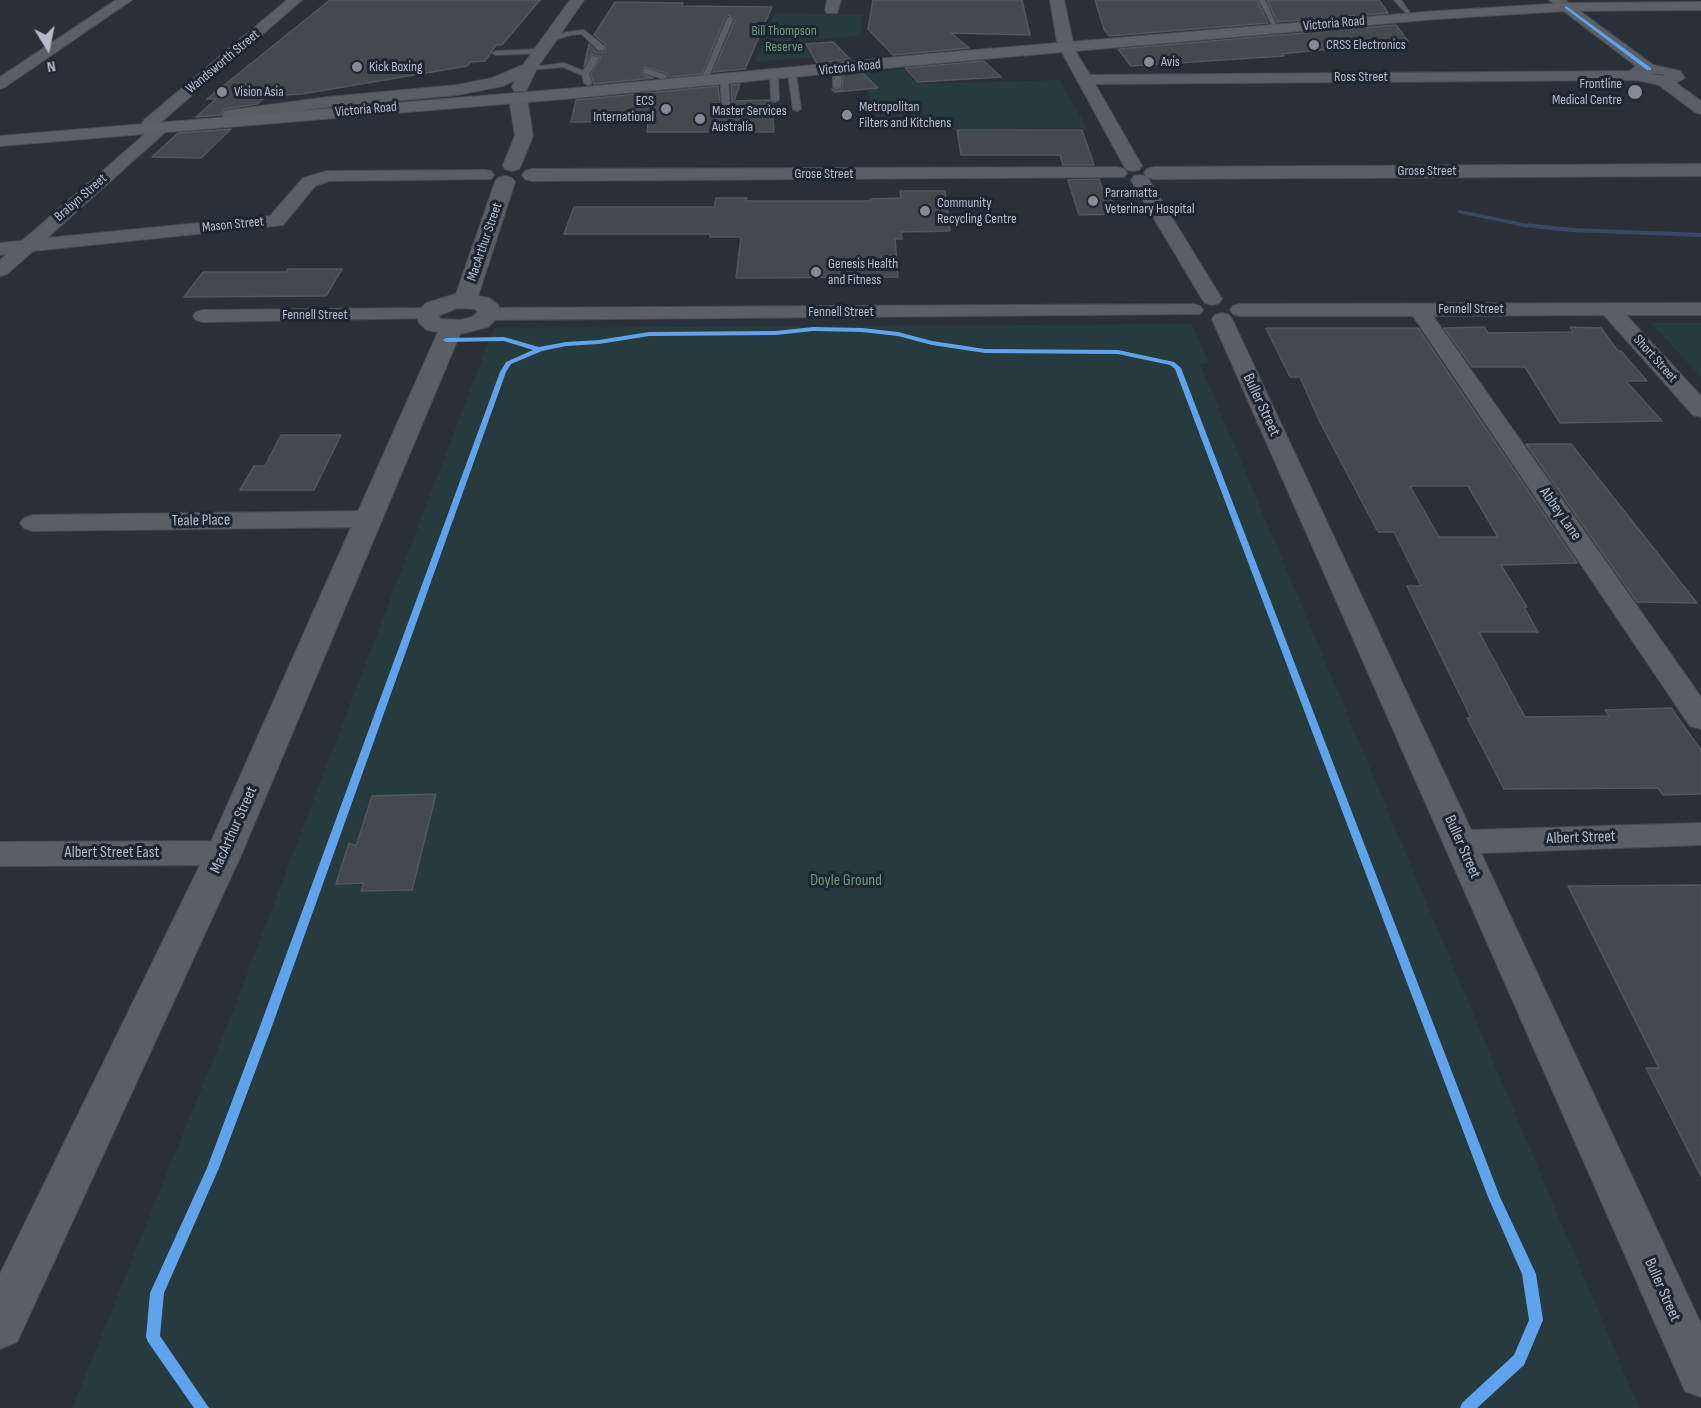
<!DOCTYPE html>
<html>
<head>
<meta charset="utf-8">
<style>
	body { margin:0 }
	#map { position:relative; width:1701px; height:1408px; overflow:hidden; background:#2a3038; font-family:"Sofia Sans Condensed",sans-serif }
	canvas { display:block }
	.north { position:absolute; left:18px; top:18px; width:60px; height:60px; -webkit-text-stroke:4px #1d2633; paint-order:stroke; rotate:170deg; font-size:16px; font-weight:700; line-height:24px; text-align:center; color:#b4bcc9 }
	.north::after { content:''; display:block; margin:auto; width:21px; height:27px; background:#b4bcc9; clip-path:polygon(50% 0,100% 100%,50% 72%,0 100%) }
</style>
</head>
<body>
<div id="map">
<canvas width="1701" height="1408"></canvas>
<div class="north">N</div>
</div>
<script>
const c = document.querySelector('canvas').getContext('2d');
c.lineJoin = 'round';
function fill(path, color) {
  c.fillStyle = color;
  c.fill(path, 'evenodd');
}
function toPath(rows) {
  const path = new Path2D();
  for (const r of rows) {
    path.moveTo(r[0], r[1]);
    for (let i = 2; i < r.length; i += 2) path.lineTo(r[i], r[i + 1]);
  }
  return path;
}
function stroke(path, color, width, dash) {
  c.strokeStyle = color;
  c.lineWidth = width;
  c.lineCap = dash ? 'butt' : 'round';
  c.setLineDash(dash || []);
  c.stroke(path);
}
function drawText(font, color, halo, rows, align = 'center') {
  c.font = font + ' "Sofia Sans Condensed",sans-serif';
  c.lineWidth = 6;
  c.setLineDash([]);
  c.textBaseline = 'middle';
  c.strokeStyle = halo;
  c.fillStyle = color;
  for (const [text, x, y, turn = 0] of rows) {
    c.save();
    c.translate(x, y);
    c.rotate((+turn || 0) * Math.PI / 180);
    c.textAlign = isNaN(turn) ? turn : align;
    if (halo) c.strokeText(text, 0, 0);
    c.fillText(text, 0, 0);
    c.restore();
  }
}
const green = toPath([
	[775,13,863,15,860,36,803,40,813,57,755,62],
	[903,69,920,84,1060,80,1087,128,879,130,863,74],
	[1651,323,1701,323,1701,377],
	[1192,324,1209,363,1200,364,1639,1408,72,1408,234,1008,494,328]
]);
const stream = toPath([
	[1460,210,1524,223,1572,228,1701,233,1701,237,1572,232,1524,227,1458,213,1458,211,1460,210]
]);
const building = toPath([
	[330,0,540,0,502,45,496,45,485,61,471,62,467,66,302,94,267,96,257,104,225,109,220,115,196,117,216,99,207,99,330,0],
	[873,0,1022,0,1030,35,951,33,969,48,893,55,868,29,873,0],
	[1095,0,1257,0,1268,23,1109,36,1104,29,1095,0],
	[1267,0,1379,0,1388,13,1277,22,1267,0],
	[615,2,683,3,682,6,772,7,745,69,713,72,735,20,729,15,725,18,702,74,669,77,667,73,644,67,642,74,653,78,594,84,591,74,601,57,591,54,584,66,589,44,596,52,606,52,605,44,594,35,615,2],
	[1396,25,1408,41,1281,54,1284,56,1131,66,1118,49,1396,25],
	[833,42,850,59,817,63,806,44,833,42],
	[984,61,1001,77,918,82,905,68,984,61],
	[863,73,878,88,834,92,832,89,838,91,842,89,843,74,863,73],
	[740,84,734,101,769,100,772,103,774,132,647,132,648,121,571,122,576,100,718,86,720,104,727,108,732,104,731,85,740,84],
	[231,129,201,158,152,157,178,133,231,129],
	[957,130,1082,130,1094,165,1063,165,1060,155,961,155,957,130],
	[1099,179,1102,188,1107,188,1117,214,1079,215,1068,180,1099,179],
	[900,191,945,191,950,231,901,232,902,239,895,239,898,277,736,278,741,237,710,237,710,234,564,234,574,207,714,207,716,198,747,198,746,201,870,201,870,199,901,198,900,191],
	[288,269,342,269,326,296,184,297,203,272,286,272,288,269],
	[1484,327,1488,333,1573,332,1570,327,1601,328,1618,351,1621,351,1647,381,1626,381,1662,421,1560,423,1525,367,1472,367,1444,328,1484,327],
	[1266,328,1418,328,1577,563,1501,565,1527,607,1524,607,1538,632,1479,632,1525,717,1609,716,1605,710,1671,708,1701,750,1701,794,1663,795,1658,788,1504,789,1467,718,1471,718,1407,586,1421,586,1394,532,1378,532,1320,422,1300,377,1290,377,1266,328],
	[1410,486,1468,486,1498,537,1439,537,1410,486],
	[281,435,341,435,314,490,240,490,254,466,265,466,281,435],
	[1526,444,1571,444,1697,603,1637,602,1526,444],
	[436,794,412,890,361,891,364,883,336,884,349,843,356,846,372,796,436,794],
	[1701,885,1701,1176,1646,1068,1659,1068,1568,886,1701,885]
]);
const service = toPath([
	[1259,0,1265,0,1276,25,1272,25,1259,0],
	[1394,0,1401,0,1410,13,1406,13,1394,0],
	[730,17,733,19,710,74,703,76,727,19,730,17],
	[584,30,604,46,604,50,598,50,582,34,570,35,547,43,543,41,567,32,584,30],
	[540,49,543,53,496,55,492,53,496,51,540,49],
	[592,56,599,58,589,74,592,83,588,85,584,83,582,75,563,67,529,70,525,68,564,63,583,71,592,56],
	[837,67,841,69,841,87,837,89,833,87,833,69,837,67],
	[647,69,666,75,667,77,663,79,644,73,644,69,647,69],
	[792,72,796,74,801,109,797,111,793,109,788,74,792,72],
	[774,73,778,75,779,100,775,102,771,100,770,75,774,73],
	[724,78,728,80,730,104,726,106,722,104,720,80,724,78]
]);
const minor = toPath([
	[116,0,132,0,5,87,0,89,0,77,116,0],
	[287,0,302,0,160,123,169,124,171,127,47,238,270,216,303,178,327,171,485,170,491,171,494,175,491,179,329,181,315,186,283,225,33,251,7,274,0,276,0,260,7,254,0,255,0,243,22,241,153,127,144,126,142,123,144,120,287,0],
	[827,0,841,0,837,13,827,13,825,10,827,0],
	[1549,0,1565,0,1653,65,1680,71,1685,78,1676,83,1701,101,1701,114,1695,112,1659,85,1637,80,1095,84,1142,166,1139,170,1133,171,1127,170,1124,166,1059,47,1066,43,1071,44,1090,75,1630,71,1636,66,1549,0],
	[1649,74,1662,74,1666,76,1664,76,1649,74],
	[1140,175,1146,176,1149,180,1222,299,1219,303,1212,305,1205,303,1202,299,1131,180,1134,176,1140,175],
	[1701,303,1701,315,1626,315,1701,396,1701,417,1693,415,1604,315,1433,316,1701,697,1701,729,1690,726,1413,316,1240,316,1233,314,1230,310,1233,306,1240,304,1701,303],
	[1193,304,1200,306,1203,310,1200,314,490,320,483,318,480,314,483,310,490,308,1193,304],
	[427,308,434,310,437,314,434,318,203,322,196,320,193,316,196,312,203,310,427,308],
	[1222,313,1229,315,1232,319,1471,830,1701,823,1701,845,1481,853,1701,1324,1701,1397,1685,1391,1212,319,1215,315,1222,313],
	[369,511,378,514,382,519,378,524,369,527,33,531,24,528,20,523,24,518,33,515,369,511],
	[224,841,236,845,241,853,236,861,224,865,0,866,0,842,224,841]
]);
const tertiary = toPath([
	[1050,0,1064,0,1073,42,1071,45,1065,47,1057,42,1050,0],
	[518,93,524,94,527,98,533,136,521,165,519,169,512,171,505,169,503,165,515,136,509,98,512,94,518,93],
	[1701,164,1701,176,1154,179,1147,177,1144,173,1147,169,1154,167,1701,164],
	[1117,167,1124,169,1127,173,1124,177,532,181,525,179,522,175,525,171,532,169,1117,167],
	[505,176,512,178,515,182,478,296,489,298,498,305,501,314,488,327,460,334,242,853,17,1342,0,1349,0,1274,206,853,438,332,427,330,419,323,416,314,426,303,456,294,495,182,498,178,505,176],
	[457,308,475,309,478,312,472,317,461,320,441,319,438,316,457,308]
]);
const secondary = toPath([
	[570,0,584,0,537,68,526,91,514,91,512,87,515,80,503,86,457,95,328,107,231,120,225,119,222,115,225,111,231,110,328,97,457,85,492,78,523,65,570,0]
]);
const primary = toPath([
	[1701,2,1701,10,1566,11,1437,19,939,63,564,99,0,146,0,136,564,89,939,53,1437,11,1566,3,1701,2]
]);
const cycleway = toPath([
	[1566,6,1651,68,1651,70,1647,70,1565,8,1566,6],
	[813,327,862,328,898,332,932,341,985,349,1118,350,1174,362,1181,368,1500,1197,1536,1274,1543,1320,1524,1365,1477,1408,1460,1408,1462,1403,1514,1355,1529,1320,1522,1274,1488,1197,1175,369,1170,365,1118,354,985,353,932,345,898,336,862,332,813,331,776,335,649,336,599,344,566,346,542,351,511,364,506,372,271,1029,219,1168,164,1293,160,1336,209,1408,194,1408,148,1342,146,1337,150,1293,207,1168,259,1029,500,372,506,362,533,350,504,341,446,342,443,340,446,338,504,337,539,347,566,342,599,340,649,332,776,331,813,327]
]);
const markers = [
	[1314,45,6,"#848b96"],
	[1149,62,6,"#848b96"],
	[357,67,6,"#848b96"],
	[222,92,6,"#848b96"],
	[1635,92,8,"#848b96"],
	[666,109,6,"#848b96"],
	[847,115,6,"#848b96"],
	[700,119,6,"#848b96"],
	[1093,201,6,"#848b96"],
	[925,211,6,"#848b96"],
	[816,272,6,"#848b96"]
];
const farStreetnames = [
	["Victoria Road",1334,24,-5],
	["Wandsworth Street",223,62,-40],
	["Victoria Road",850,68,-6],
	["Ross Street",1361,77],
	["Victoria Road",366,110,-5],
	["Grose Street",1427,171],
	["Grose Street",824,174],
	["Brabyn Street",81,198,-41],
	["Mason Street",233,225,-6],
	["MacArthur Street",485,242,-71],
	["Fennell Street",1471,309],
	["Fennell Street",841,312],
	["Fennell Street",315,315],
	["Short Street",1655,359,48]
];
const farParknames = [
	["Bill Thompson",784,31],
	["Reserve",784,47]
];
const farPoinames = [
	["CRSS Electronics",1326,45],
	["Avis",1161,62],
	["Kick Boxing",369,67],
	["Frontline",1622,84,"right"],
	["Medical Centre",1622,100,"right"],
	["Vision Asia",234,92],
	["ECS",654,101,"right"],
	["International",654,117,"right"],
	["Metropolitan",859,107],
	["Filters and Kitchens",859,123],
	["Master Services",712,111],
	["Australia",712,127],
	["Parramatta",1105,193],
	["Veterinary Hospital",1105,209],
	["Community",937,203],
	["Recycling Centre",937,219],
	["Genesis Health",828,264],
	["and Fitness",828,280]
];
const streetNames = [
	["Buller Street",1261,405,65],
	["Abbey Lane",1560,514,55],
	["Teale Place",201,521,-1],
	["MacArthur Street",234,830,-66],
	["Albert Street",1581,838,-2],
	["Buller Street",1462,847,66],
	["Albert Street East",112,853],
	["Buller Street",1662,1290,66]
];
const parkNames = [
	["Doyle Ground",846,881]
];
fill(green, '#273a3e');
fill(stream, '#384963');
fill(building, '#444950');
stroke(building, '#52575f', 1.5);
stroke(service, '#484c53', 2);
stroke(minor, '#484c53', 2);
stroke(tertiary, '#484c53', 2);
stroke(secondary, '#484c53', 2);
stroke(primary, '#484c55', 2);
fill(service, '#5a5e66');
fill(minor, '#5a5e66');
fill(tertiary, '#5a5e66');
fill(secondary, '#595d64');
fill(primary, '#5c6168');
fill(cycleway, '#60a3ed');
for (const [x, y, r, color] of markers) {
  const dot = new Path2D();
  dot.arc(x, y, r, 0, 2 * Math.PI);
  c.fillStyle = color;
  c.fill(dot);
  stroke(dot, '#1d2633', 2);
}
drawText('14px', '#b4bcc9', '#1d2633', farStreetnames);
drawText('14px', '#6b9a76', '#1d2633', farParknames);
drawText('14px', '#b4bcc9', '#1d2633', farPoinames, 'left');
drawText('16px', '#b4bcc9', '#1d2633', streetNames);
drawText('16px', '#6b9a76', '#1d2633', parkNames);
</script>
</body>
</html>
